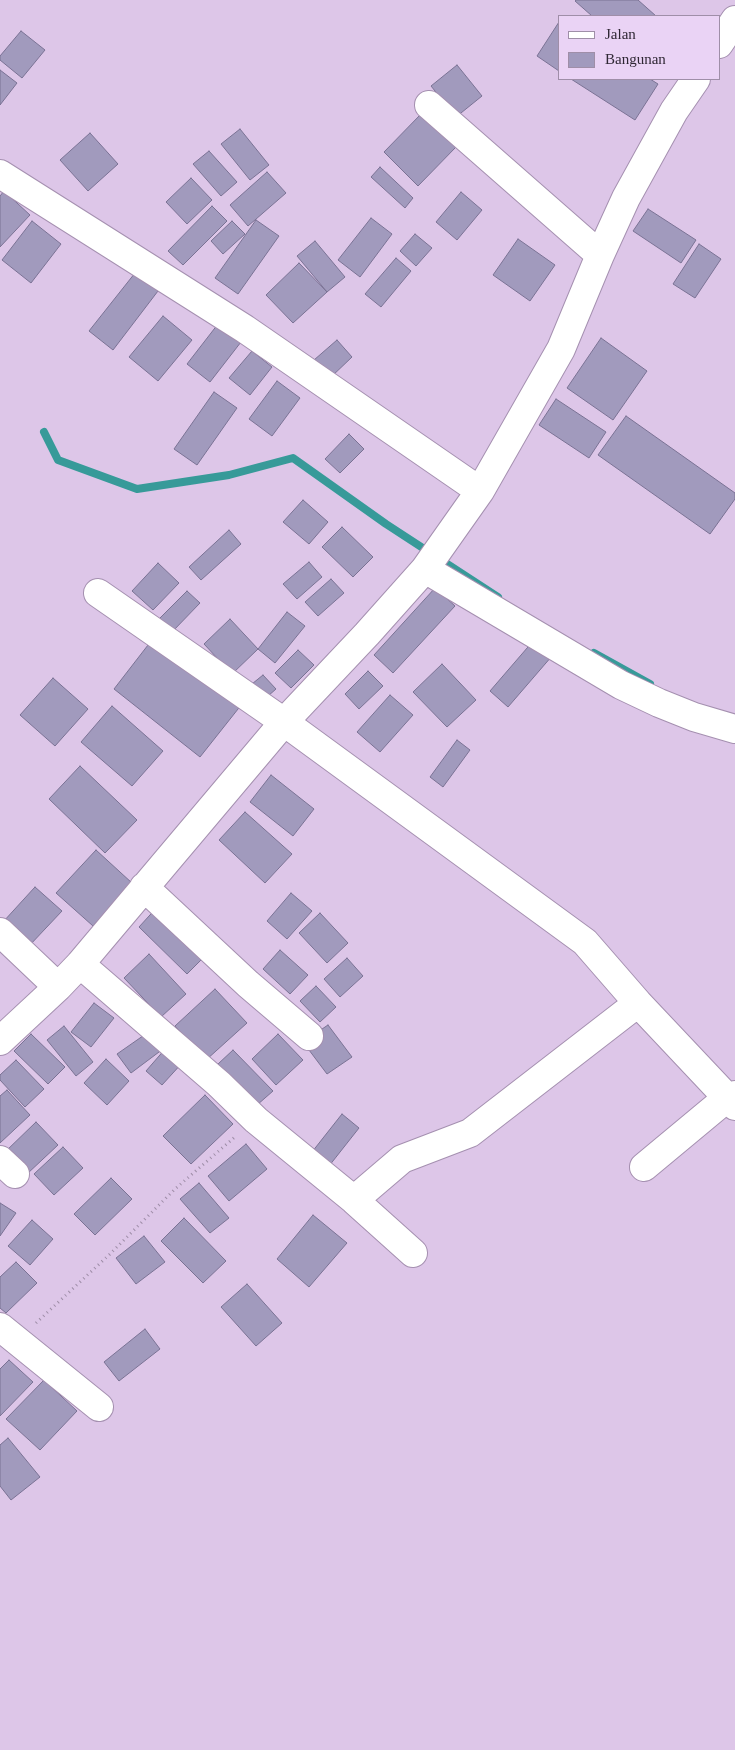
<!DOCTYPE html>
<html>
<head>
<meta charset="utf-8">
<style>
	body { margin:0 }
	#map { position:relative; width:735px; height:1750px; overflow:hidden; background:#ddc6e8; font-family:"Times New Roman",serif }
	canvas { display:block }
	.legend { position:absolute; left:558px; top:15px; width:162px; height:65px; box-sizing:border-box; background:#ead3f5; border:1px solid #9f8ea8; margin:0; padding:6px 9px; list-style:none; font-size:15px; color:#2f2734 }
	.legend li { display:flex; align-items:center; gap:10px; height:25px }
	.legend b { width:25px; border:1px solid #9f8ea8 }
</style>
</head>
<body>
<div id="map">
<canvas width="735" height="1750"></canvas>
<ul class="legend">
<li><b style="height:6px;background:#fff"></b>Jalan</li>
<li><b style="height:14px;background:#a19abd"></b>Bangunan</li>
</ul>
</div>
<script>
const c = document.querySelector('canvas').getContext('2d');
c.lineJoin = 'round';
function toPath(rows) {
  const path = new Path2D();
  for (const r of rows) {
    path.moveTo(r[0], r[1]);
    for (let i = 2; i < r.length; i += 2) path.lineTo(r[i], r[i + 1]);
  }
  return path;
}
function stroke(path, color, width, dash) {
  c.strokeStyle = color;
  c.lineWidth = width;
  c.lineCap = dash ? 'butt' : 'round';
  c.setLineDash(dash || []);
  c.stroke(path);
}
function fill(path, color) {
  c.fillStyle = color;
  c.fill(path, 'evenodd');
}
const stream = toPath([
	[44,432,58,460,137,489,229,475,293,458,386,524,498,597],
	[594,653,650,684]
]);
const building = toPath([
	[576,0,638,0,656,16,592,16,575,1,576,0],
	[559,22,559,71,537,56,559,22],
	[21,31,45,50,22,78,0,60,0,56,21,31],
	[457,65,482,96,456,117,431,86,457,65],
	[0,70,17,83,0,105,0,70],
	[571,79,650,79,658,84,635,120,571,79],
	[422,113,456,147,418,186,384,152,422,113],
	[240,129,269,165,250,180,221,144,240,129],
	[90,133,118,164,88,191,60,160,90,133],
	[209,151,237,182,221,196,193,164,209,151],
	[380,167,413,198,405,208,371,177,380,167],
	[267,172,286,193,248,226,230,205,267,172],
	[191,178,212,200,187,224,166,202,191,178],
	[4,191,30,215,0,247,0,196,4,191],
	[461,192,482,210,457,240,436,222,461,192],
	[212,206,227,221,183,265,168,251,212,206],
	[648,209,696,240,681,263,633,231,648,209],
	[371,218,392,234,360,277,338,260,371,218],
	[256,220,279,236,238,294,215,278,256,220],
	[32,221,61,244,31,283,2,260,32,221],
	[232,221,245,234,223,254,211,241,232,221],
	[415,234,432,248,416,266,400,251,415,234],
	[518,239,555,265,530,301,493,275,518,239],
	[315,241,345,277,327,292,297,256,315,241],
	[699,244,721,259,695,298,673,284,699,244],
	[396,258,411,271,381,307,365,294,396,258],
	[299,263,327,292,293,323,266,295,299,263],
	[135,273,158,291,113,350,89,331,135,273],
	[163,316,192,340,158,381,129,357,163,316],
	[218,324,241,342,210,382,187,364,218,324],
	[601,338,647,371,613,420,567,388,601,338],
	[337,340,352,357,330,378,314,360,337,340],
	[252,351,272,367,250,395,229,378,252,351],
	[277,381,300,398,272,436,249,419,277,381],
	[214,392,237,408,197,465,174,449,214,392],
	[556,399,606,432,589,458,539,425,556,399],
	[626,416,735,493,735,499,710,534,598,455,626,416],
	[349,434,364,449,340,473,325,459,349,434],
	[303,500,328,522,309,544,283,522,303,500],
	[342,527,373,557,353,577,322,547,342,527],
	[229,530,241,544,201,580,189,567,229,530],
	[309,562,322,577,297,599,283,584,309,562],
	[158,563,179,583,153,610,132,591,158,563],
	[331,579,344,593,318,616,305,602,331,579],
	[435,588,455,606,393,673,374,655,435,588],
	[187,591,200,603,172,632,159,619,187,591],
	[287,612,305,626,275,663,258,649,287,612],
	[230,619,258,649,232,674,204,644,230,619],
	[155,636,242,704,200,757,114,689,155,636],
	[534,640,552,656,508,707,490,691,534,640],
	[298,650,314,665,291,688,275,673,298,650],
	[442,664,476,700,447,727,413,692,442,664],
	[368,671,383,686,359,709,345,694,368,671],
	[263,675,276,689,260,703,247,688,263,675],
	[53,678,88,709,55,746,20,715,53,678],
	[390,695,413,715,380,752,357,732,390,695],
	[112,706,163,751,132,786,81,742,112,706],
	[457,740,470,750,443,787,430,777,457,740],
	[80,766,137,820,105,853,49,799,80,766],
	[271,775,314,809,293,836,250,802,271,775],
	[245,812,292,854,265,883,219,840,245,812],
	[96,850,132,883,93,926,56,893,96,850],
	[35,887,62,911,29,946,3,922,35,887],
	[291,893,312,911,287,939,267,921,291,893],
	[160,904,209,952,187,974,139,927,160,904],
	[320,913,348,943,327,963,299,933,320,913],
	[280,950,308,975,290,994,263,969,280,950],
	[149,954,186,994,161,1017,124,978,149,954],
	[347,958,363,976,340,997,324,979,347,958],
	[316,986,336,1007,320,1022,300,1001,316,986],
	[215,989,247,1023,206,1060,175,1026,215,989],
	[94,1003,114,1018,91,1047,71,1032,94,1003],
	[328,1025,352,1057,327,1074,303,1042,328,1025],
	[64,1026,93,1062,76,1076,47,1040,64,1026],
	[150,1031,163,1049,131,1073,117,1054,150,1031],
	[31,1034,65,1067,48,1084,14,1051,31,1034],
	[278,1034,303,1060,276,1085,252,1059,278,1034],
	[166,1048,183,1062,162,1085,146,1071,166,1048],
	[233,1050,273,1091,257,1105,218,1064,233,1050],
	[106,1059,129,1081,107,1105,84,1083,106,1059],
	[16,1060,44,1089,25,1107,0,1080,0,1075,16,1060],
	[7,1090,30,1115,0,1143,0,1096,7,1090],
	[205,1095,233,1124,191,1164,163,1136,205,1095],
	[342,1114,359,1128,329,1166,312,1152,342,1114],
	[36,1122,58,1145,27,1174,5,1152,36,1122],
	[246,1144,267,1169,229,1201,208,1176,246,1144],
	[63,1147,83,1168,54,1195,34,1174,63,1147],
	[111,1178,132,1199,95,1235,74,1214,111,1178],
	[199,1183,229,1218,210,1233,180,1199,199,1183],
	[0,1203,16,1213,0,1236,0,1203],
	[313,1215,347,1243,309,1287,277,1259,313,1215],
	[184,1218,226,1261,203,1283,161,1241,184,1218],
	[32,1220,53,1239,30,1265,8,1246,32,1220],
	[144,1236,165,1262,136,1284,116,1258,144,1236],
	[16,1262,37,1283,6,1313,0,1308,0,1277,16,1262],
	[247,1284,282,1323,256,1346,221,1307,247,1284],
	[145,1329,160,1349,119,1381,104,1362,145,1329],
	[9,1360,33,1382,0,1416,0,1369,9,1360],
	[44,1380,77,1411,40,1450,6,1419,44,1380],
	[8,1438,40,1477,11,1500,0,1486,0,1445,8,1438]
]);
const path = toPath([
	[36,1323,110,1254,175,1189,236,1136]
]);
const street = toPath([
	[719,44,735,20],
	[429,105,600,255],
	[0,174,245,329,480,491],
	[425,569,621,685,659,703,694,717,735,729],
	[98,593,284,722,585,942,638,1003,735,1106],
	[144,887,248,984,309,1036],
	[0,932,58,987],
	[80,964,219,1084,256,1120,354,1200,413,1253],
	[0,1041,58,987,80,964,284,722,367,634,425,569,480,491,561,349,600,255,626,198,674,111,696,79],
	[0,1160,15,1174],
	[644,1167,727,1098,735,1095],
	[354,1200,402,1159,470,1133,638,1003],
	[0,1327,99,1407]
]);
stroke(stream, '#379a99', 8);
fill(building, '#a19abd');
stroke(building, '#7a7294', 1);
stroke(street, '#a590b0', 30);
stroke(path, '#9e8da7', 3, [1, 4]);
stroke(street, '#fff', 28);
</script>
</body>
</html>
